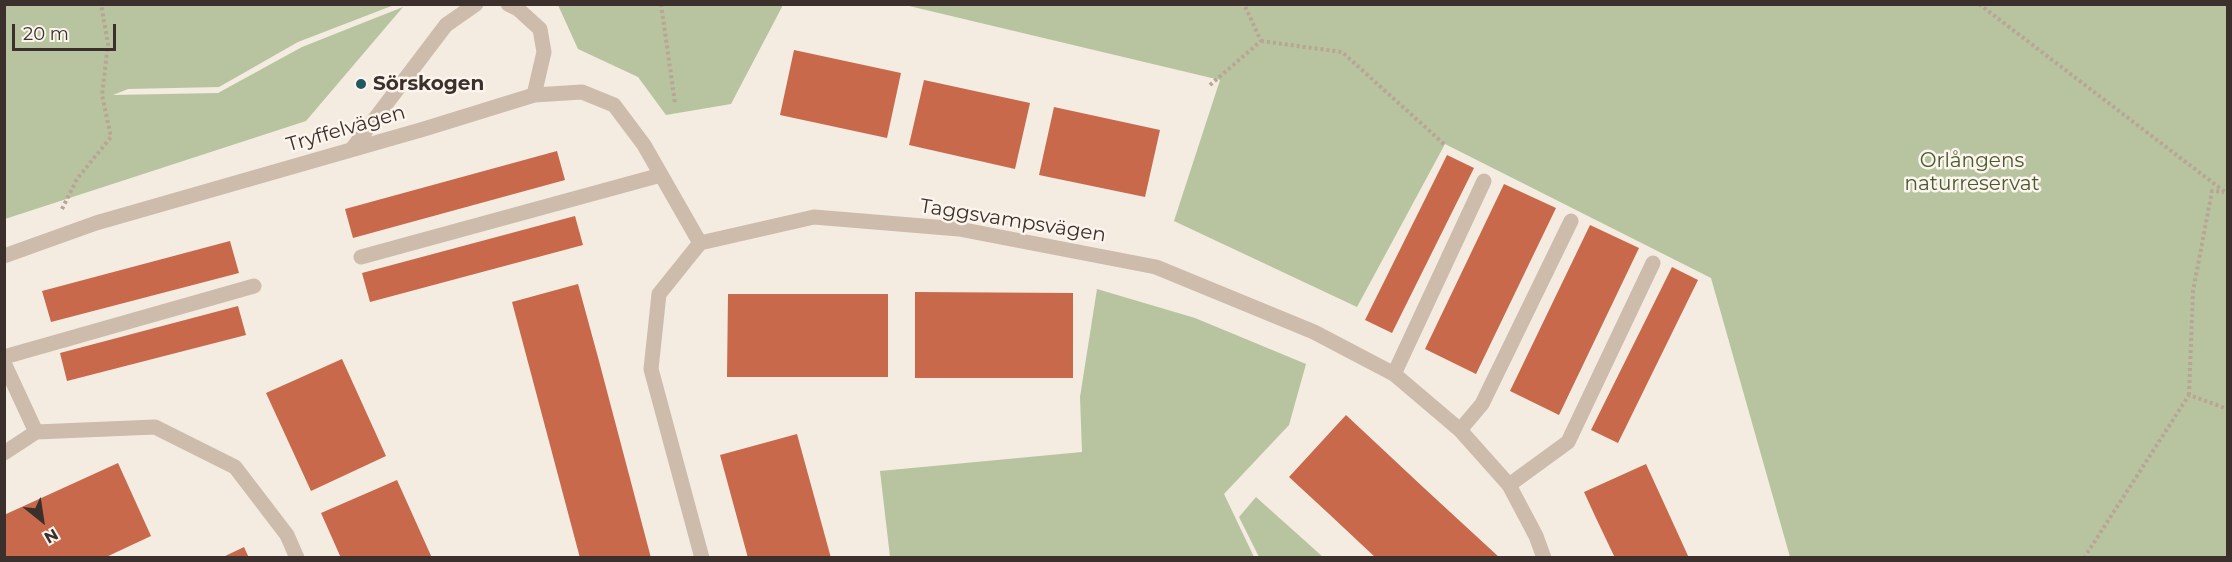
<!DOCTYPE html>
<html>
<head>
<meta charset="utf-8">
<style>
	body { margin:0 }
	#map { position:relative; width:2232px; height:562px; overflow:hidden; background:#f4ebe1; font-family:Montserrat,sans-serif }
	canvas { display:block }
	.frame { position:absolute; inset:0; border:6px solid #3b302b; pointer-events:none }
	.north { position:absolute; left:12px; top:490px; width:60px; height:60px; -webkit-text-stroke:4px #fbf5ee; paint-order:stroke; rotate:150deg; font-size:16px; font-weight:700; line-height:24px; text-align:center; color:#3b302b }
	.north::after { content:''; display:block; margin:auto; width:21px; height:27px; background:#3b302b; clip-path:polygon(50% 0,100% 100%,50% 72%,0 100%) }
	.scale { position:absolute; left:12px; top:24px; width:104px; height:27px; box-sizing:border-box; border:3px solid #3b302b; border-top:0; padding-left:8px; font-size:18px; line-height:21px; white-space:nowrap; color:#3b302b; -webkit-text-stroke:4px #fbf5ee; paint-order:stroke }
</style>
</head>
<body>
<div id="map">
<canvas width="2232" height="562"></canvas>
<div class="frame"></div>
<div class="north">N</div>
<div class="scale">20 m</div>
</div>
<script>
const c = document.querySelector('canvas').getContext('2d');
c.lineJoin = 'round';
function fill(path, color) {
  c.fillStyle = color;
  c.fill(path, 'evenodd');
}
function toPath(rows) {
  const path = new Path2D();
  for (const r of rows) {
    path.moveTo(r[0], r[1]);
    for (let i = 2; i < r.length; i += 2) path.lineTo(r[i], r[i + 1]);
  }
  return path;
}
function stroke(path, color, width, dash) {
  c.strokeStyle = color;
  c.lineWidth = width;
  c.lineCap = dash ? 'butt' : 'round';
  c.setLineDash(dash || []);
  c.stroke(path);
}
function drawText(font, color, halo, rows, align = 'center') {
  c.font = font + ' Montserrat,sans-serif';
  c.lineWidth = 5;
  c.setLineDash([]);
  c.textBaseline = 'middle';
  c.strokeStyle = halo;
  c.fillStyle = color;
  for (const [text, x, y, turn = 0] of rows) {
    c.save();
    c.translate(x, y);
    c.rotate((+turn || 0) * Math.PI / 180);
    c.textAlign = isNaN(turn) ? turn : align;
    if (halo) c.strokeText(text, 0, 0);
    c.fillText(text, 0, 0);
    c.restore();
  }
}
const green = toPath([
	[4,5,394,5,298,42,219,87,128,89,113,95,218,93,302,47,403,7,306,121,5,219],
	[558,5,783,5,731,104,666,115,638,77,578,49],
	[905,5,2227,5,2227,557,1790,557,1711,278,1445,144,1357,307,1174,221,1220,80],
	[1097,289,1195,318,1306,364,1289,425,1224,494,1254,557,890,557,880,471,1082,452,1080,397],
	[1256,497,1323,557,1259,557,1239,517]
]);
const building = toPath([
	[794,50,901,73,887,138,780,115],
	[924,80,1030,103,1015,169,909,145],
	[1054,107,1160,130,1145,197,1039,175],
	[557,151,565,180,353,238,345,209],
	[1447,155,1474,168,1392,333,1365,320],
	[1504,184,1556,208,1476,374,1425,349],
	[575,216,583,245,370,302,362,273],
	[1590,225,1639,248,1559,415,1510,391],
	[230,241,239,273,51,322,42,291],
	[1672,267,1698,280,1618,443,1591,430],
	[578,284,599,361,651,558,580,558,512,302],
	[915,292,1073,293,1073,378,915,378],
	[728,294,888,294,888,377,727,377],
	[238,306,246,335,67,381,60,353],
	[342,359,386,456,311,491,266,393],
	[1346,415,1424,488,1500,558,1376,558,1328,513,1289,477],
	[797,434,831,558,748,558,720,455],
	[118,463,151,536,104,558,4,558,4,515],
	[1646,464,1668,512,1689,558,1615,558,1595,516,1584,492],
	[397,480,432,558,341,558,321,513],
	[244,547,249,558,221,558]
]);
const path = toPath([
	[408,4,415,4],
	[661,4,675,103],
	[1979,4,2225,192],
	[1261,41,1342,52,1444,144],
	[1210,85,1261,41,1244,4],
	[62,209,77,179,111,137,102,95,108,44,101,4],
	[2189,395,2193,291,2212,191,2224,192],
	[2084,558,2189,395,2228,409]
]);
const service = toPath([
	[508,4,518,9,540,29,544,52,534,95],
	[352,149,446,25,476,4],
	[361,257,661,175],
	[4,357,254,286],
	[1394,374,1484,181],
	[1460,430,1482,404,1571,221],
	[1509,485,1568,442,1653,263]
]);
const minor = toPath([
	[4,256,96,223,424,129,534,95,582,92,614,105,644,145,700,243],
	[4,363,36,432],
	[4,453,36,432,155,427,235,467,287,535,297,558],
	[702,558,651,369,659,294,700,243,814,217,959,229,1156,267,1314,332,1394,374,1460,430,1509,485,1536,536,1544,558]
]);
const markers = [
	[361,84,6,"#1f5a5e"]
];
const poiNames = [
	["Sörskogen",373,84]
];
const streetNames = [
	["Tryffelvägen",346,129,-16],
	["Taggsvampsvägen",1013,221,9]
];
const parkNames = [
	["Orlångens",1972,161],
	["naturreservat",1972,184]
];
fill(green, '#b8c4a0');
fill(building, '#c8694b');
stroke(path, '#b9a596', 4, [3, 3]);
stroke(service, '#cdbbac', 15);
stroke(minor, '#cdbbac', 15);
for (const [x, y, r, color] of markers) {
  const dot = new Path2D();
  dot.arc(x, y, r, 0, 2 * Math.PI);
  c.fillStyle = color;
  c.fill(dot);
  stroke(dot, '#fbf5ee', 2);
}
drawText('bold 20px', '#3b302b', '#fbf5ee', poiNames, 'left');
drawText('20px', '#3b302b', '#fbf5ee', streetNames);
drawText('20px', '#4a5a2e', '#fbf5ee', parkNames);
</script>
</body>
</html>
